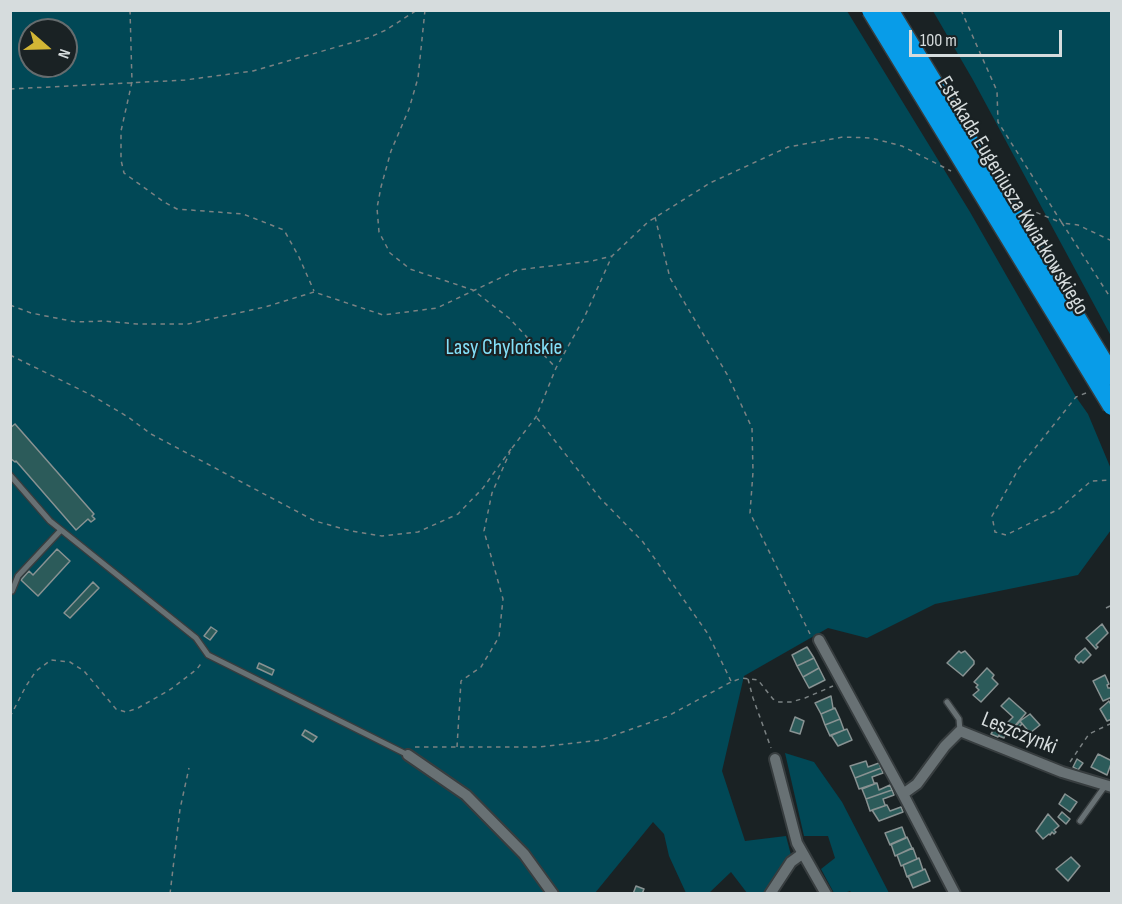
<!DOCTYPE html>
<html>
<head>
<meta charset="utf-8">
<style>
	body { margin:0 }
	#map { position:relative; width:1122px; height:904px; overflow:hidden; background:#1a2224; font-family:"Sofia Sans Condensed",sans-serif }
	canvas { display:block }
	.frame { position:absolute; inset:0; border:12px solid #d6dcdd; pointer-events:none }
	.north { position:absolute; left:18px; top:18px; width:60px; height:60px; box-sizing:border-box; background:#1a2224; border:2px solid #656c6e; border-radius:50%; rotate:110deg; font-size:16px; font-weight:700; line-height:24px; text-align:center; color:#d6dcdd }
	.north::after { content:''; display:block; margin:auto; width:21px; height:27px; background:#d3b635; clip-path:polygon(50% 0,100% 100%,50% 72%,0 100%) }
	.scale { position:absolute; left:909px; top:30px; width:153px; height:27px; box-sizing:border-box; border:3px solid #d6dcdd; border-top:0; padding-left:8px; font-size:18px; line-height:21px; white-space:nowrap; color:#d6dcdd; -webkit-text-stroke:4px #1a2224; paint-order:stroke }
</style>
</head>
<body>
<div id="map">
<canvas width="1122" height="904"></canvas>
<div class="frame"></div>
<div class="north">N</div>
<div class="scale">100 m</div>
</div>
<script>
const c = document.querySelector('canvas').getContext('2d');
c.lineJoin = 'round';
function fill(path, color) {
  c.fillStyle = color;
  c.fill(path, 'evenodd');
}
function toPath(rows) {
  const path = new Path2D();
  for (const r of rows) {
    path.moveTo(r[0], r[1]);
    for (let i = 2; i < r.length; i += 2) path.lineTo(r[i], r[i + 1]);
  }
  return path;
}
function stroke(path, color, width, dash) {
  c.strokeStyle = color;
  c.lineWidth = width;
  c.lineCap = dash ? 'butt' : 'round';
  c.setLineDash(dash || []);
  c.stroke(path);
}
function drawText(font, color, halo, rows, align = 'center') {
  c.font = font + ' "Sofia Sans Condensed",sans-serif';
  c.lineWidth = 4.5;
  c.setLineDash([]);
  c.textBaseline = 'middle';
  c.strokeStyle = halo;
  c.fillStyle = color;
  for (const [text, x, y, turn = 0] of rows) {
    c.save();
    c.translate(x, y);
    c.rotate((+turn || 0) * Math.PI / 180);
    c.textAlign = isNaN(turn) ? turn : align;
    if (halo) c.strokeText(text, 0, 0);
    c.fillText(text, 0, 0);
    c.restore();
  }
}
const green = toPath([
	[10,11,847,11,970,212,1076,397,1088,414,1111,469,1111,530,1078,575,935,604,867,638,828,628,744,676,722,771,745,841,786,836,791,855,765,893,747,893,731,872,709,893,686,893,669,856,664,834,653,822,595,893,559,892,557,894,11,893],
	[30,30,66,30,66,66,30,66],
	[933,11,1111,11,1111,336,973,80],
	[785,753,814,762,842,802,889,893,852,893,850,891,844,893,834,893,821,869,835,858,828,836,804,836]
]);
const building = toPath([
	[15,424,94,514,92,516,95,519,91,522,88,519,76,530,16,461,15,462,10,458,10,428,15,424],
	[57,549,70,561,38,596,21,580,29,571,33,575,57,549],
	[93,582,99,588,70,618,64,613,93,582],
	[1102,624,1108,633,1096,645,1098,647,1096,649,1086,638,1102,624],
	[211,627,217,631,210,640,204,636,211,627],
	[807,647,814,658,797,666,792,655,807,647],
	[1085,648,1091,655,1083,663,1081,661,1079,663,1075,659,1076,656,1085,648],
	[959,651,961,653,965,651,974,661,974,664,963,676,947,663,959,651],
	[814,658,819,668,803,677,797,666,814,658],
	[259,663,274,670,272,675,257,668,259,663],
	[819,668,825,680,809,688,803,677,819,668],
	[987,668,994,675,992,678,998,684,981,702,973,695,979,690,976,687,978,685,974,682,987,668],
	[1105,675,1109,684,1107,685,1108,688,1112,688,1112,697,1103,701,1093,681,1105,675],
	[831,696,833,708,835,708,821,714,815,703,831,696],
	[1009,698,1026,713,1013,728,1007,723,1013,717,1001,706,1009,698],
	[1109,701,1112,707,1112,719,1107,721,1100,709,1109,701],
	[835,708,840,719,825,725,821,714,835,708],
	[1030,714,1040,725,1030,733,1020,721,1030,714],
	[795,717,804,721,800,734,790,731,795,717],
	[840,719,844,730,830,736,825,725,840,719],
	[1020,721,1022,724,1018,728,1021,731,1018,733,1013,729,1020,721],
	[1002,728,1007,730,1004,738,999,736,1002,728],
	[847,729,852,740,838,746,831,735,847,729],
	[994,729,1001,731,998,737,991,734,994,729],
	[305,730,317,737,313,742,302,735,305,730],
	[1098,754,1112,761,1107,775,1091,767,1098,754],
	[1077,759,1083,763,1078,770,1073,767,1077,759],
	[866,761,868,767,879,763,881,768,855,778,850,766,866,761],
	[881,768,883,773,872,777,874,783,877,783,859,789,855,778,881,768],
	[877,783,879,790,890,785,892,790,866,799,862,789,877,783],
	[892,790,894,795,883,799,885,805,887,805,870,811,866,799,892,790],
	[1065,794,1077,802,1070,812,1059,804,1065,794],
	[887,805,890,811,901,807,903,812,879,821,872,810,887,805],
	[1062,812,1070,819,1066,824,1058,817,1062,812],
	[1048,814,1059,826,1054,830,1056,832,1054,834,1052,832,1050,835,1049,834,1043,839,1036,831,1048,814],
	[902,827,906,838,890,845,885,833,902,827],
	[907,837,912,848,895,856,891,844,907,837],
	[913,848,917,859,901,866,897,855,913,848],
	[1071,857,1080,866,1068,881,1056,869,1071,857],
	[919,858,923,870,907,877,903,865,919,858],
	[925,869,930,881,913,888,908,876,925,869],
	[636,886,644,889,642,894,633,894,636,886]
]);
const path = toPath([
	[130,10,132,82,121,131,121,160,124,173,164,202,177,209,243,214,284,230,299,257,314,291],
	[425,10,418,78,409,109,391,151,381,187,377,208,379,232,390,253,410,269,473,290,509,318,556,368],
	[961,10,997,91,998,122,1062,223,1078,225,1112,241],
	[10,89,185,80,253,71,368,38,386,30,417,10],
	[1028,209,1062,223,1112,300],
	[655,217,670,278,728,376,752,428,753,472,750,513,810,634],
	[10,305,31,313,76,322,104,321,137,324,188,324,265,307,314,292,383,315,437,308,517,270,592,261,612,256,648,222,710,183,788,147,843,137,871,138,902,146,951,171],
	[10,355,91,395,128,417,151,434,315,521,351,531,382,536,418,532,458,514,483,488,511,449],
	[1086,393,1076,397,1019,468,992,516,995,532,1006,535,1059,509,1091,481,1112,480],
	[537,418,600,498,643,542,708,634,731,681],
	[512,448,536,417,556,368,584,318,612,256],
	[1106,608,1112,605],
	[748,679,753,698,771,748],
	[10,717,26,686,36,671,51,660,70,662,84,671,116,709,126,712,138,708,171,689,197,669,203,661],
	[415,747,538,747,601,740,668,716,731,682,742,678,758,680,773,699,779,702,791,702,805,698,833,686],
	[457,747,461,681,481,667,499,637,503,599,484,531,492,493,510,452],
	[1070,762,1089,734,1112,723],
	[170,894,180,809,189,768]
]);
const lane = toPath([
	[10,475,50,521,196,638,208,655,408,755],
	[12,591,18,576,61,530],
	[947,702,959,719,960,731],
	[1080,821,1105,786]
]);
const street = toPath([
	[819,640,903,794,955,894],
	[408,755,466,795,524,854,553,894],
	[775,759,797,843,826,894],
	[903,794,917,784,945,746,960,731,1062,772,1112,787],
	[770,894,791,862,802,854]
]);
const highwayBridge = toPath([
	[871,10,1112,406],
	[889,10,1112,376]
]);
const streetNames = [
	["Estakada Eugeniusza Kwiatkowskiego",1012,196,59],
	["Leszczynki",1019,734,22]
];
const parkNames = [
	["Lasy Chylońskie",504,348]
];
fill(green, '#014856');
fill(building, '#2c5b5a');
stroke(building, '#889292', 1.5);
stroke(lane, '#373d3f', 8);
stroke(street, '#373d3f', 14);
stroke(path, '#7b8283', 1.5, [4.5, 4.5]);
stroke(lane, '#687174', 5);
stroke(street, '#687174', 10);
stroke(highwayBridge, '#373d3f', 21, []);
stroke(highwayBridge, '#089ce8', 18);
drawText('22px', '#d6dcdd', '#1a2224', streetNames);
drawText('22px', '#84e1fa', '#1a2224', parkNames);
</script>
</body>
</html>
